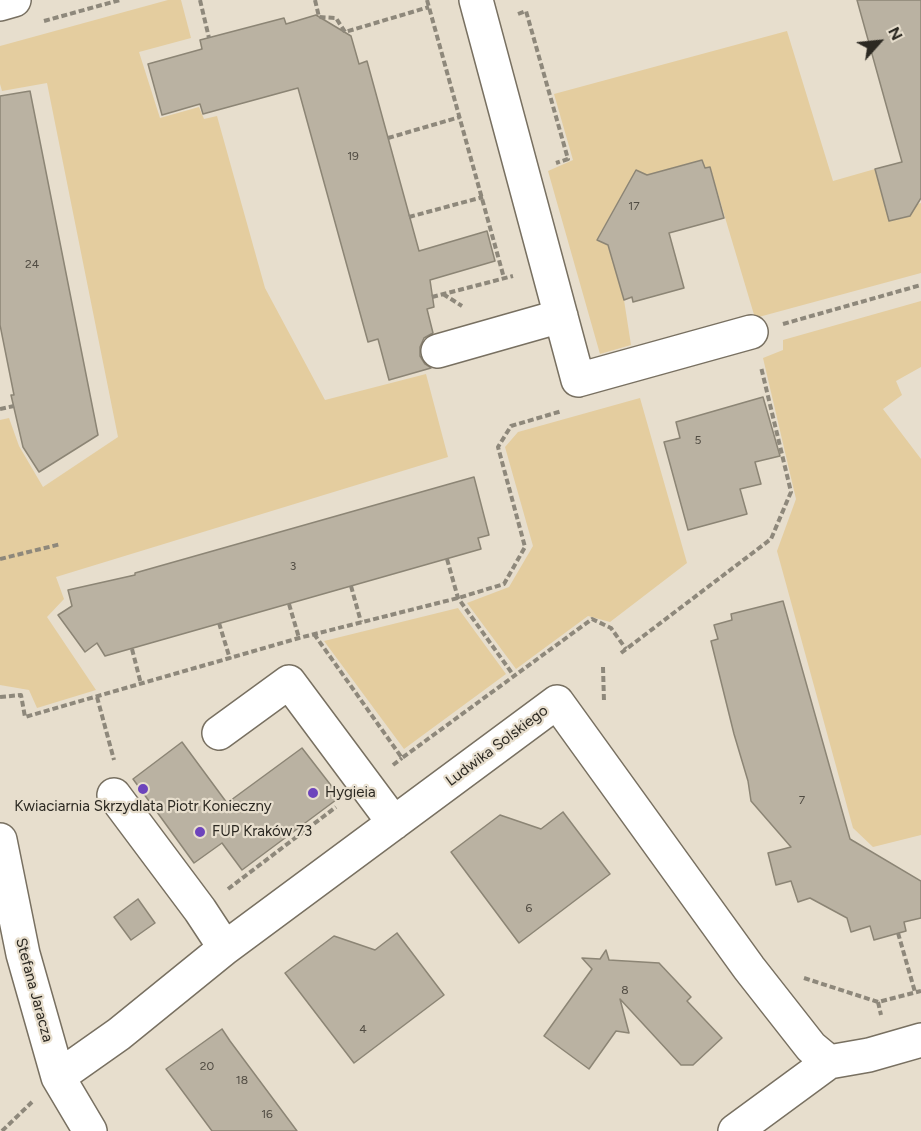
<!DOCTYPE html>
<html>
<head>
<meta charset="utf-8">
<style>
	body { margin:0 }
	#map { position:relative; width:921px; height:1131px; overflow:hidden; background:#e7decd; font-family:Figtree,sans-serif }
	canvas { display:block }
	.north { position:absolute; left:849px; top:12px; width:60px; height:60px; -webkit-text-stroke:4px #e7decd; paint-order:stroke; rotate:63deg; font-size:16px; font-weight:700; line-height:24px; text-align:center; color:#2c2922 }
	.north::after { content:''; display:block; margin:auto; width:21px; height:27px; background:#2c2922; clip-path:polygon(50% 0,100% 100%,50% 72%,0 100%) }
</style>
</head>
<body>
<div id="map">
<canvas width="921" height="1131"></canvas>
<div class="north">N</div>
</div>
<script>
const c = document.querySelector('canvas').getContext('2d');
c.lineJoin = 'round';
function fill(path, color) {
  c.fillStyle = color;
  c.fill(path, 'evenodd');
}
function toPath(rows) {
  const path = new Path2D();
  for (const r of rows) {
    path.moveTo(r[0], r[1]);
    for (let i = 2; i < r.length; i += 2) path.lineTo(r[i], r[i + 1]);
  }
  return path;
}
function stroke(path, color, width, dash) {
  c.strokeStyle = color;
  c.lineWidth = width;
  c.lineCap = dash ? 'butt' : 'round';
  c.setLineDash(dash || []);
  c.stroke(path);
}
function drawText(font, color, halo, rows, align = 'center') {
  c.font = font + ' Figtree,sans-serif';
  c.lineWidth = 4.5;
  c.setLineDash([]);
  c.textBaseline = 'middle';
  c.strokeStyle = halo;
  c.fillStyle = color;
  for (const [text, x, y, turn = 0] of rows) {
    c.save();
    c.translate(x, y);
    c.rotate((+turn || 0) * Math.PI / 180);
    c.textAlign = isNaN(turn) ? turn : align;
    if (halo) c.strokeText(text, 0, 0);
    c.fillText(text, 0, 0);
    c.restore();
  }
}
const green = toPath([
	[168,0,181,0,191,38,139,52,160,118,199,107,204,119,217,116,265,288,325,400,426,374,448,457,56,577,64,599,47,617,96,690,37,708,29,690,0,685,0,420,9,418,19,446,43,487,118,437,47,83,2,91,0,84,0,46],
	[787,31,833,181,875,169,889,221,910,216,917,204,921,203,921,273,755,318,710,167,705,168,701,160,647,175,636,170,597,239,608,245,624,300,631,345,600,354,548,171,573,160,554,94],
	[921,301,921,367,896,381,902,395,883,409,921,459,921,835,873,847,853,828,777,551,796,499,763,358,783,350,783,340],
	[640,398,687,563,610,622,588,616,516,669,467,603,509,587,533,546,505,447,518,432],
	[458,608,506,674,404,749,324,641]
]);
const building = toPath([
	[857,0,921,0,921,198,910,216,889,221,875,169,902,162,857,0],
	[316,15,351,36,359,64,367,61,419,251,487,231,495,261,430,280,434,307,427,309,433,333,424,338,420,347,420,356,425,364,431,368,389,380,378,339,368,342,298,88,203,114,200,104,162,115,148,64,202,49,200,40,284,18,286,24,316,15],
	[30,91,98,435,39,472,23,447,11,395,14,395,0,325,0,96,30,91],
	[702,160,705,168,710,167,724,218,669,233,684,288,633,302,632,297,624,300,608,245,597,240,636,170,647,175,702,160],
	[763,397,780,456,755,462,761,484,740,489,747,514,688,530,664,442,680,438,676,422,763,397],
	[474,477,489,535,478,538,481,549,105,656,97,643,85,652,58,615,72,606,68,590,135,575,135,573,474,477],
	[783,601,850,839,921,881,921,918,904,922,906,931,874,940,870,926,851,932,847,918,810,898,798,902,791,881,776,885,768,853,791,847,751,801,748,781,734,734,711,641,718,639,714,625,732,620,731,614,783,601],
	[182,742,227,803,302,748,340,797,242,870,222,843,194,863,133,779,182,742],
	[563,812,610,874,519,943,451,852,500,815,541,829,563,812],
	[138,899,155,923,131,940,114,917,138,899],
	[397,933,444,995,354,1063,285,973,334,936,375,950,397,933],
	[606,950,609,960,659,963,691,997,687,1001,722,1038,693,1065,681,1065,620,999,629,1033,616,1031,589,1069,544,1036,592,969,582,958,600,959,606,950],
	[222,1029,230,1041,297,1131,212,1131,175,1081,166,1069,222,1029]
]);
const path = toPath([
	[200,0,209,38],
	[315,0,319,17,336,18,345,32,429,7],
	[427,0,504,278],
	[518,14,526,11,568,159,556,163],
	[44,21,120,0],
	[388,138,460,117],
	[409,217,483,197],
	[443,294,462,306],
	[432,297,513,276],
	[783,324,921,285],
	[0,409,14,406],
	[0,559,61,544],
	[447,559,458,598,514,676],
	[351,586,361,622],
	[289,604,299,638],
	[219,623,230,659],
	[314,634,402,758,592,619,611,628,626,649],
	[132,649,141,684],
	[621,653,771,539,791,492,761,367],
	[603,667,604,702],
	[0,697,21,695,25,717,299,638,458,598,504,584,525,547,498,447,511,426,562,411],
	[97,697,114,760],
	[393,765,402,758],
	[228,889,336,807],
	[898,933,915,992],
	[804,978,878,1002,921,991],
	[878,1002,881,1015],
	[2,1131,32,1102]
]);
const minor = toPath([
	[476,0,578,380,751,332],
	[0,4,14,0],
	[438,351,561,316],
	[219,733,289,682,394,823],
	[114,795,200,910,225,948],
	[0,840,23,954,58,1077,90,1131],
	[58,1077,119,1034,225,948,557,702,749,968,811,1047,829,1062,869,1055,921,1040],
	[735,1131,829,1062]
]);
const markers = [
	[143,789,6,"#6d44bc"],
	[313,793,6,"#6d44bc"],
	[200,832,6,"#6d44bc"]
];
const numberNames = [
	["19",353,156],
	["17",634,206],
	["24",32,264],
	["5",698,440],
	["3",293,566],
	["7",802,800],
	["6",529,908],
	["8",625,990],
	["4",363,1029],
	["20",207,1066],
	["18",242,1080],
	["16",267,1114]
];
const streetNames = [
	["Ludwika Solskiego",497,746,-37],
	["Stefana Jaracza",34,990,75]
];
const poiNames = [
	["Hygieia",325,793],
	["Kwiaciarnia Skrzydlata Piotr Konieczny",143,807,"center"],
	["FUP Kraków 73",212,832]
];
fill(green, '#e4cd9f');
fill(building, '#bab2a2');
stroke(building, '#8c8575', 1.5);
stroke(minor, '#787061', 36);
stroke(path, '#8e887b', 4, [6, 3]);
stroke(minor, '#fff', 33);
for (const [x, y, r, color] of markers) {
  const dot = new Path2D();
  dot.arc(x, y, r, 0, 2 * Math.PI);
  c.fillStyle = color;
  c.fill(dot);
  stroke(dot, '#e7decd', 2);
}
drawText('12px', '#504b42', null, numberNames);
drawText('15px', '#2c2922', '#e7decd', streetNames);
drawText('15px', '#2c2922', '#e7decd', poiNames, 'left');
</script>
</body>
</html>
